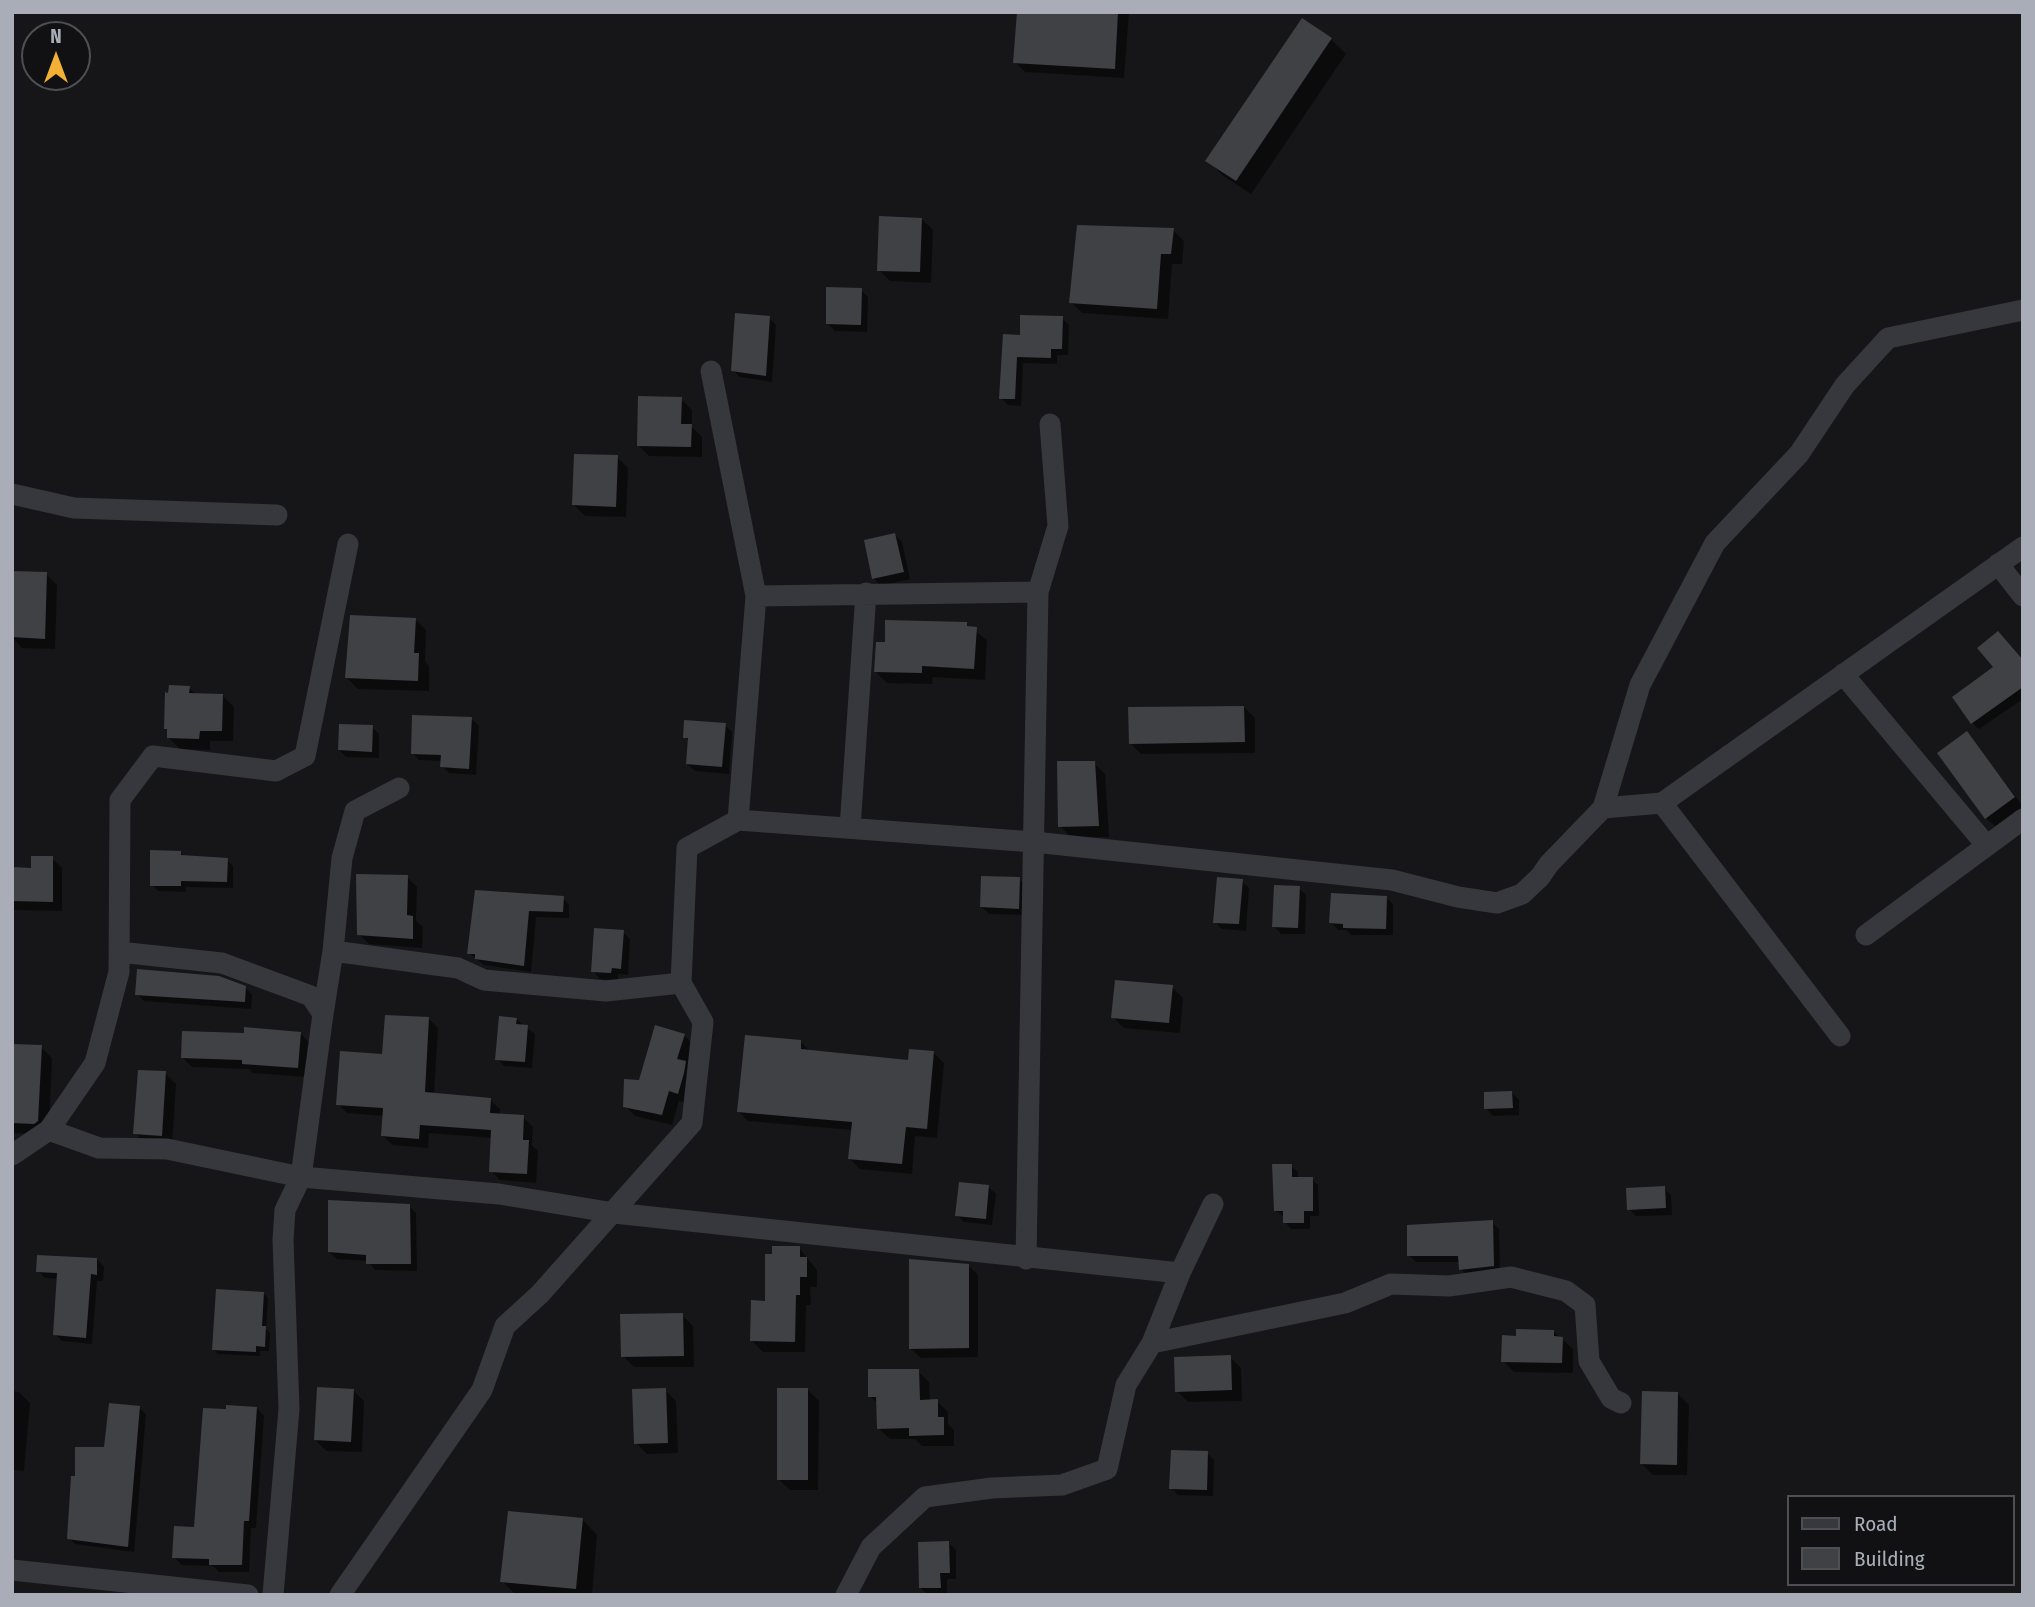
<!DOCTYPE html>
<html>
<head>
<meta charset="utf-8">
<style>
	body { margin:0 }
	#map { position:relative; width:2035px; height:1607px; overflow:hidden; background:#161618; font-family:"Fira Sans Condensed",sans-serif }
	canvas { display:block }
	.frame { position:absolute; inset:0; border:14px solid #a8adb8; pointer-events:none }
	.legend { position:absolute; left:1787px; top:1495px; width:228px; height:91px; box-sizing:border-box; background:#111113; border:2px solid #4d4f55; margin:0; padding:9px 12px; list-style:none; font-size:21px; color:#a8adb8 }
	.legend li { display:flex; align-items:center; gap:14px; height:35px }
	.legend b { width:35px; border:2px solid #4d4f55 }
	.north { position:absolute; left:21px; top:21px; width:70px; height:70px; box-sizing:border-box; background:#111113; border:2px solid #4d4f55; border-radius:50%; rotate:0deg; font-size:19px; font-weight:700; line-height:28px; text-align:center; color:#a8adb8 }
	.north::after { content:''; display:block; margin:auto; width:24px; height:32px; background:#f2b134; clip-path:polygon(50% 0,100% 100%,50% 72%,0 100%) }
</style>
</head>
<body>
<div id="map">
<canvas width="2035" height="1607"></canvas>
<div class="frame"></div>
<ul class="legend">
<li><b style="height:9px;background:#37383d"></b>Road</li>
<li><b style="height:19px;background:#404145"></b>Building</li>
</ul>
<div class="north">N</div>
</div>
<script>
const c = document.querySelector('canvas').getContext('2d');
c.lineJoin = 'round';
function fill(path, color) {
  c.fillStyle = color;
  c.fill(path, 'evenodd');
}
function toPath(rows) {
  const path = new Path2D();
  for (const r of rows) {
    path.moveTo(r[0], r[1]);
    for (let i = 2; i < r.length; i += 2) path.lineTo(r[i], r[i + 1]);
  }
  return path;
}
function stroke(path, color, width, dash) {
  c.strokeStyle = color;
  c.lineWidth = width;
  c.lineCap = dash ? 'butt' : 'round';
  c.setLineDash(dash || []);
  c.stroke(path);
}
const shadow = toPath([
	[1018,12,1129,12,1124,78,1025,72,1015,62],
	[1331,39,1346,54,1251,194,1222,175,1208,160],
	[922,219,933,230,931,283,890,281,879,270],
	[1173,230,1184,241,1182,264,1172,264,1168,319,1082,313,1071,302],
	[861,290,868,297,867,332,835,331,828,324],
	[769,318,776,325,772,382,740,377,732,370],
	[1062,318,1069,325,1068,355,1057,355,1057,364,1023,363,1021,406,1008,405,1001,398,1021,337],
	[681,399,692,410,692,427,702,437,702,457,649,456,638,445],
	[617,457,628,468,626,517,585,516,574,505],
	[895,535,902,542,910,579,881,586,874,579],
	[46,574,57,585,55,649,22,648,12,637,12,612],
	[415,619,426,630,425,661,429,666,429,691,358,689,347,678],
	[966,624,987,640,985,680,933,677,932,684,887,683,876,672],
	[2023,661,2023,699,1979,729,1972,723],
	[189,688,197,695,223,696,234,707,233,741,210,741,210,750,180,749,169,738,166,728],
	[1244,707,1255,718,1255,753,1141,754,1130,743],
	[472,719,479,726,476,775,449,773,442,766,442,761,419,760,412,753],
	[725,725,732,732,729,774,695,771,687,764,689,741,685,737],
	[372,727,379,734,379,758,346,757,339,750],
	[1967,734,2023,806,2023,810,1997,828,1986,818],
	[1094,763,1105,774,1109,837,1071,837,1060,826],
	[180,852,185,857,227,860,233,866,233,888,186,887,186,892,158,891,152,885],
	[52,858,62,868,62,911,12,910,12,869,32,869],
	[407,877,417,887,416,921,423,927,422,948,369,944,359,934],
	[1019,879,1026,886,1026,915,989,914,982,907],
	[1242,881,1249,888,1246,931,1222,929,1215,922],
	[1299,888,1306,895,1305,934,1281,934,1274,926],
	[476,892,563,898,569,905,569,918,536,917,531,972,484,965,469,953],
	[1386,897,1393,904,1393,935,1351,935,1347,930,1338,930,1331,922],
	[623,932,630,939,628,975,618,974,618,980,600,979,593,971],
	[245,987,252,995,251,1009,144,1001,137,994],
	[1172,987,1183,998,1180,1033,1124,1028,1113,1017],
	[429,1019,438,1028,434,1094,490,1100,500,1109,499,1116,523,1117,533,1127,532,1145,538,1151,536,1183,500,1180,491,1171,493,1138,429,1133,428,1148,393,1145,383,1136,384,1116,347,1113,338,1104,384,1056],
	[516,1019,535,1034,532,1068,504,1066,497,1059],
	[300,1033,310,1043,307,1077,253,1073,249,1069,192,1067,183,1058],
	[684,1035,694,1046,688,1103,679,1101,672,1125,635,1116,625,1106,640,1081],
	[801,1042,811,1052,910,1062,934,1053,944,1063,937,1138,915,1136,912,1174,860,1169,850,1159,853,1130,748,1121,738,1111],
	[12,1045,41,1047,52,1058,49,1132,46,1134,12,1133],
	[165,1073,176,1084,172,1146,146,1145,135,1133],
	[1512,1093,1519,1100,1519,1115,1493,1116,1486,1108],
	[1291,1166,1298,1172,1298,1179,1312,1179,1318,1185,1319,1216,1310,1216,1310,1229,1291,1229,1285,1222,1285,1217,1276,1211],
	[988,1187,996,1194,992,1225,964,1222,957,1215],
	[1664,1188,1671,1195,1672,1215,1636,1216,1629,1209],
	[409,1206,416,1213,417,1271,375,1270,368,1261,337,1259,329,1252],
	[1492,1222,1499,1229,1500,1273,1468,1276,1461,1269,1460,1262,1416,1262,1409,1255],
	[799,1248,817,1270,817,1287,810,1287,811,1305,806,1305,805,1352,763,1352,752,1341,767,1303],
	[97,1259,104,1267,103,1281,97,1281,92,1344,62,1341,55,1334,59,1279,45,1278,38,1271],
	[968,1265,978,1275,978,1357,921,1358,911,1349],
	[263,1293,268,1298,266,1329,270,1333,269,1351,260,1351,260,1356,218,1354,213,1349],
	[682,1315,693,1326,694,1367,634,1367,623,1356],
	[1554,1332,1573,1349,1573,1373,1514,1372,1503,1361,1518,1337],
	[1230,1357,1241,1368,1242,1401,1188,1402,1177,1391],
	[918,1371,929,1382,930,1401,937,1401,948,1412,948,1424,954,1430,954,1446,922,1446,915,1439,890,1439,878,1428,878,1404,870,1396],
	[353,1390,364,1401,362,1452,326,1451,315,1439],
	[665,1390,676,1401,678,1453,647,1454,636,1443],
	[808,1390,819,1401,818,1490,790,1490,778,1479],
	[12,1391,19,1392,30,1403,24,1471,12,1470],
	[1678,1394,1689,1405,1687,1475,1653,1475,1642,1464],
	[139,1408,146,1414,134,1552,75,1544,69,1538,77,1478],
	[257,1408,264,1416,256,1528,251,1528,249,1572,219,1572,213,1566,182,1565,174,1557,196,1529,205,1409],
	[1207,1453,1214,1460,1213,1496,1178,1495,1171,1488],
	[583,1520,597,1535,592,1595,516,1595,502,1581],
	[949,1543,956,1550,956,1579,947,1579,947,1594,928,1595,921,1588]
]);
const building = toPath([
	[1017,12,1118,12,1115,69,1013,63],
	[1302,18,1332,38,1236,181,1205,161],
	[879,216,922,218,920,272,877,271],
	[1077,225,1174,228,1171,254,1161,254,1157,309,1069,303],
	[826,287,862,288,861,325,826,324],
	[735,313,770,316,766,376,731,371],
	[1020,315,1063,316,1062,349,1051,349,1051,358,1017,357,1015,399,999,399,1003,334,1020,335],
	[638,396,682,397,681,424,692,424,691,447,637,446],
	[574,454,618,455,616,507,572,505],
	[895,533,904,572,872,579,864,540],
	[12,571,47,572,45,639,12,637],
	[350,615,416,618,414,653,419,653,418,681,345,678],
	[885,620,967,622,967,626,977,627,974,669,922,666,922,673,874,672,876,642,885,642],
	[1998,631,2023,660,2023,687,1971,724,1952,697,1993,667,1977,648],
	[169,685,190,686,189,693,223,694,222,731,200,731,199,739,167,738,167,729,164,729,165,692,168,693],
	[1244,706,1245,742,1129,744,1128,707],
	[412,715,472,717,469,769,440,767,441,755,411,754],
	[684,720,726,723,722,767,686,764,688,738,683,738],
	[339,724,373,725,372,752,338,750],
	[1967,731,2015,797,1985,819,1937,753],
	[1057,761,1095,761,1099,826,1058,827],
	[150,850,181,851,181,855,228,858,227,882,181,881,181,886,150,886],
	[31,856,53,856,53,902,12,901,12,867,31,868],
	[356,874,408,875,407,915,413,916,413,939,357,935],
	[981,876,1020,877,1019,909,980,907],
	[1217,877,1243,879,1239,924,1213,923],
	[1274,885,1300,886,1298,928,1272,927],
	[475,890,564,896,563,912,529,911,524,966,475,959,475,954,467,954],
	[1331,893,1387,896,1386,929,1343,928,1343,924,1329,923],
	[594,928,624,930,621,969,612,968,611,973,591,972],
	[137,969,219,976,246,986,245,1002,135,995],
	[1115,980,1173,985,1169,1023,1111,1018],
	[385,1015,429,1017,425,1092,491,1098,490,1113,524,1115,523,1140,529,1140,527,1174,489,1172,491,1130,420,1125,419,1139,381,1136,383,1108,336,1105,340,1051,382,1054],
	[499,1016,517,1018,516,1024,528,1025,525,1062,495,1060],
	[655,1025,685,1034,677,1059,686,1061,684,1073,678,1094,669,1091,662,1115,623,1107,624,1079,639,1080],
	[244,1027,301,1032,298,1068,242,1064,242,1060,181,1058,182,1031,244,1033],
	[745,1035,801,1040,801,1049,908,1060,909,1049,934,1051,927,1129,906,1127,902,1164,848,1159,852,1122,737,1112],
	[12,1044,42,1045,38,1121,34,1124,12,1123],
	[138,1070,166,1071,162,1136,133,1134],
	[1512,1091,1513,1108,1484,1109,1484,1092],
	[1272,1164,1292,1164,1292,1177,1313,1177,1313,1211,1304,1211,1304,1223,1283,1223,1283,1211,1274,1211],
	[959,1182,989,1185,986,1219,955,1216],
	[1665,1186,1666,1208,1627,1210,1626,1188],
	[328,1200,410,1204,411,1264,366,1264,366,1255,328,1252],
	[1493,1220,1494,1266,1459,1270,1458,1256,1407,1256,1407,1225],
	[772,1246,800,1246,800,1257,807,1257,807,1277,800,1277,800,1295,796,1295,795,1342,750,1341,751,1300,765,1301,765,1254,772,1254],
	[37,1255,97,1258,97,1275,91,1274,86,1338,53,1335,57,1273,36,1272],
	[909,1259,969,1264,969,1348,909,1349],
	[216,1289,264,1292,262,1326,266,1326,265,1347,256,1346,256,1352,212,1350],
	[683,1313,684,1356,621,1357,620,1314],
	[1516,1329,1554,1330,1554,1336,1563,1337,1562,1363,1501,1362,1502,1335,1516,1336],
	[1231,1355,1232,1390,1175,1392,1174,1357],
	[868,1369,919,1369,920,1400,938,1399,938,1417,944,1417,944,1435,909,1436,909,1428,877,1429,876,1397,868,1397],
	[317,1387,354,1389,351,1442,314,1440],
	[666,1388,668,1443,634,1444,632,1389],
	[777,1388,808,1388,808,1480,777,1480],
	[1642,1391,1678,1392,1677,1465,1640,1464],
	[109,1403,140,1406,128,1547,67,1539,71,1476,75,1476,75,1447,104,1447],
	[226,1405,257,1407,249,1521,244,1521,242,1565,209,1565,209,1559,172,1558,174,1526,194,1527,203,1408,226,1409],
	[1171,1450,1208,1451,1207,1490,1169,1489],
	[508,1511,583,1518,576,1589,500,1582],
	[949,1541,950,1573,940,1573,941,1588,919,1588,918,1542]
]);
const street = toPath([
	[711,371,756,596,738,820],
	[12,494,74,508,277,515],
	[1998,564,2023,596],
	[756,596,1038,592],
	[1843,674,1987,846],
	[1662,803,1840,1036],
	[1603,808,1640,685,1715,543,1799,454,1845,385,1888,338,2023,310],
	[850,828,866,593],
	[1866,935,2023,819],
	[333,951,342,858,355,811,399,788],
	[119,952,222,963,311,996,323,1014,301,1177,285,1210,283,1240,289,1409,273,1595],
	[323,1014,333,951,458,968,484,980,606,991,681,983],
	[49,1130,99,1148,167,1149,301,1177,499,1194,614,1213,1180,1273],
	[12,1155,49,1130,95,1063,119,972,120,800,153,756,276,771,305,756,348,544],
	[1026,1259,1038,592,1058,526,1050,424],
	[1152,1343,1345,1303,1391,1284,1449,1286,1511,1277,1566,1291,1585,1305,1589,1361,1611,1398,1621,1403],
	[12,1570,248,1595],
	[340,1595,482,1390,505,1326,540,1294,692,1123,703,1022,681,983,687,848,738,820,1034,842,1392,880,1458,897,1497,903,1522,894,1540,877,1549,864,1603,808,1662,803,2023,547],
	[846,1595,871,1547,925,1497,992,1488,1062,1485,1107,1469,1126,1385,1152,1343,1180,1273,1213,1204]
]);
fill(shadow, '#0007');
fill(building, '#404145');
stroke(street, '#37383d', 21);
</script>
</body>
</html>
